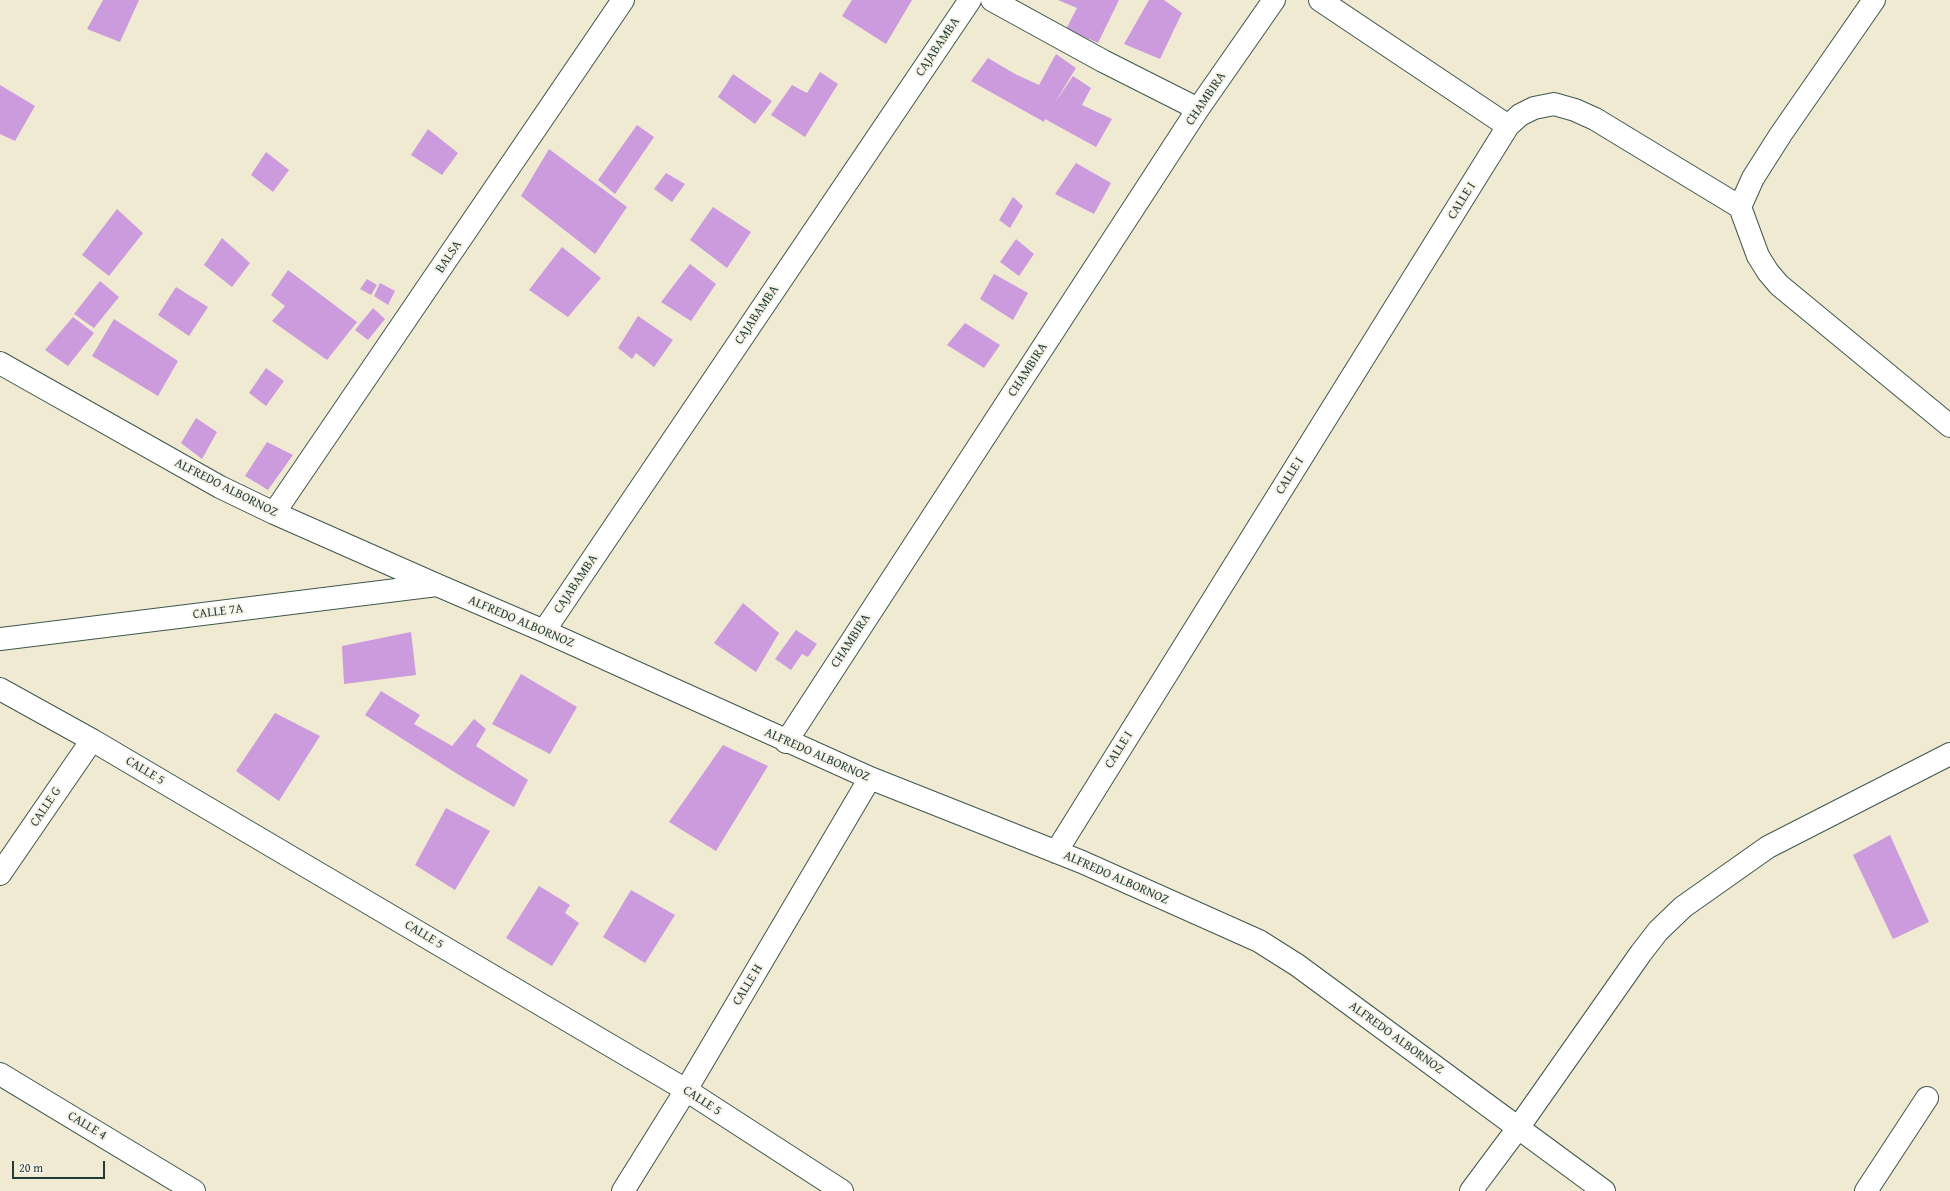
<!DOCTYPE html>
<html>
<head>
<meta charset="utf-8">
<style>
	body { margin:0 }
	#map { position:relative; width:1950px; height:1191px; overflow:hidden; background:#f0ead3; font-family:"Gentium Book Plus",serif }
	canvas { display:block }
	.scale { position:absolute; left:12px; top:1161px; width:93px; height:18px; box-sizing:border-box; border:2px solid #1f3d34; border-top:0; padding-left:5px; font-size:12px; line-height:14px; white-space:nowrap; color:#1f3d34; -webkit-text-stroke:3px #f7f3e8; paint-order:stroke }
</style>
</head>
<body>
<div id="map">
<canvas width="1950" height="1191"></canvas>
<div class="scale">20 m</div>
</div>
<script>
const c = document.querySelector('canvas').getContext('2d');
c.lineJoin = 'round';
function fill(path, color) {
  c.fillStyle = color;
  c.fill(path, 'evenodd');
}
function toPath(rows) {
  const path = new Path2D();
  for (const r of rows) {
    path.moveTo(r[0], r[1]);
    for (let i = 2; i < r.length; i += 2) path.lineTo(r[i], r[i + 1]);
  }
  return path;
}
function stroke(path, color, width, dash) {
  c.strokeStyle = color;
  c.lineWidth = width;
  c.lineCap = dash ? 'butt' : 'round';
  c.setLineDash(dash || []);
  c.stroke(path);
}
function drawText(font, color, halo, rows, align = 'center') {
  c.font = font + ' "Gentium Book Plus",serif';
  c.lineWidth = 4;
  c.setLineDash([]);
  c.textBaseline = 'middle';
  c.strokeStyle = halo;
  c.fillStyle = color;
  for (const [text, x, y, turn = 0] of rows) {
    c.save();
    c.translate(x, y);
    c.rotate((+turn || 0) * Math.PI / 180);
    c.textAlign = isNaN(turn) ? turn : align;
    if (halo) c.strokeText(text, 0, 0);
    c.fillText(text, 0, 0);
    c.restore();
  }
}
const building = toPath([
	[103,0,139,0,120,42,87,29],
	[852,0,912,0,886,44,842,16],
	[1058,0,1119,0,1098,43,1066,29,1077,8],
	[1149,0,1164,0,1182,13,1160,59,1124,44],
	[1056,54,1076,68,1054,104,1073,76,1091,88,1082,105,1112,119,1096,147,1045,119,1044,122,971,81,988,58,1015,74,1039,85],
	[820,72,838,84,805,137,771,115,792,85,807,93],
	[733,74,772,101,755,124,718,97],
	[0,85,35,106,15,141,0,134],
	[637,125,654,137,615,194,598,180],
	[428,129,458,153,442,175,411,155],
	[549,149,627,207,595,254,521,196],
	[266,152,289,170,273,192,251,175],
	[1076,163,1111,183,1094,214,1055,194],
	[666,173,685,184,672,202,654,189],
	[1013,197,1023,206,1010,228,999,220],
	[713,207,751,232,727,268,690,240],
	[117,209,143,233,109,276,82,255],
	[222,238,250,263,232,287,204,265],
	[1016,239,1034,254,1019,276,1000,262],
	[562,247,601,278,568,317,529,290],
	[690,264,716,284,691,321,661,302],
	[288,270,357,322,327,360,272,321,285,306,271,295],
	[994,274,1028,293,1013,320,980,299],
	[367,279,377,285,371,295,360,289],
	[100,281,119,297,94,328,74,314],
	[380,283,395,291,388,305,374,296],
	[176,287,208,307,189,336,158,315],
	[373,308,385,319,368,340,355,330],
	[638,316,673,340,654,367,636,353,632,359,618,348],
	[73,317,94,333,68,366,45,350],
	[114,319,178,361,158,396,92,356],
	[965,323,1000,345,984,368,947,345],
	[266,368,284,381,266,406,249,393],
	[196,418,217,432,202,459,181,443],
	[267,442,293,455,268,490,245,476],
	[743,603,779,633,756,672,714,643],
	[796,630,817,644,808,657,802,654,791,670,775,659],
	[411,632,416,675,344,684,342,646],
	[521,674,577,707,550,754,492,724],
	[381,691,420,715,414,724,452,746,474,719,486,729,476,746,528,780,514,807,459,775,365,715],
	[275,713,320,736,279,801,236,771],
	[723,745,768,766,716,851,669,822],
	[446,808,490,831,455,890,415,865],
	[1890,835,1929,922,1893,939,1853,855],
	[539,886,570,905,565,913,579,923,552,966,506,938],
	[631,890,675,915,645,963,603,937]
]);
const street = toPath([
	[992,0,1103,61,1198,109],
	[1320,0,1508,126],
	[1874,0,1781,134,1753,178,1740,207,1758,256,1768,272,1779,285,1950,426],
	[0,363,220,487,274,513,437,585,544,631,870,778,1082,862,1259,941,1297,965,1604,1191],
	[274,513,623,0],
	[544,631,970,0],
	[0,639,437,585],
	[0,689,92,740,686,1090,842,1191],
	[786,742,1198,109,1274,0],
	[1056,852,1508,126,1520,115,1534,108,1554,104,1575,110,1595,119,1740,207],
	[0,874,92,740],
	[0,1074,194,1191],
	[623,1191,686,1090,870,778],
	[1471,1191,1518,1128,1641,953,1658,931,1683,907,1768,847,1950,754],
	[1866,1191,1927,1098]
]);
const streetNames = [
	["CAJABAMBA",938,47,-56],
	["CHAMBIRA",1206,99,-56],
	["CALLE I",1462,201,-58],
	["BALSA",449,257,-56],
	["CAJABAMBA",757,315,-56],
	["CHAMBIRA",1028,370,-57],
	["CALLE I",1290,476,-58],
	["ALFREDO ALBORNOZ",226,488,27],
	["CAJABAMBA",576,584,-56],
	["CALLE 7A",218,612,-7],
	["ALFREDO ALBORNOZ",521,622,23],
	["CHAMBIRA",851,641,-57],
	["CALLE I",1119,750,-58],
	["ALFREDO ALBORNOZ",817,755,24],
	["CALLE 5",145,771,31],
	["CALLE G",46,807,-56],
	["ALFREDO ALBORNOZ",1116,878,24],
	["CALLE 5",424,935,31],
	["CALLE H",748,985,-59],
	["ALFREDO ALBORNOZ",1396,1038,36],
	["CALLE 5",702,1101,33],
	["CALLE 4",87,1126,31]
];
fill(building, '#cb9bde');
stroke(street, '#3e574c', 24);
stroke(street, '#fff', 22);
drawText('13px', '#1f3d34', '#f7f3e8', streetNames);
</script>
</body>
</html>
